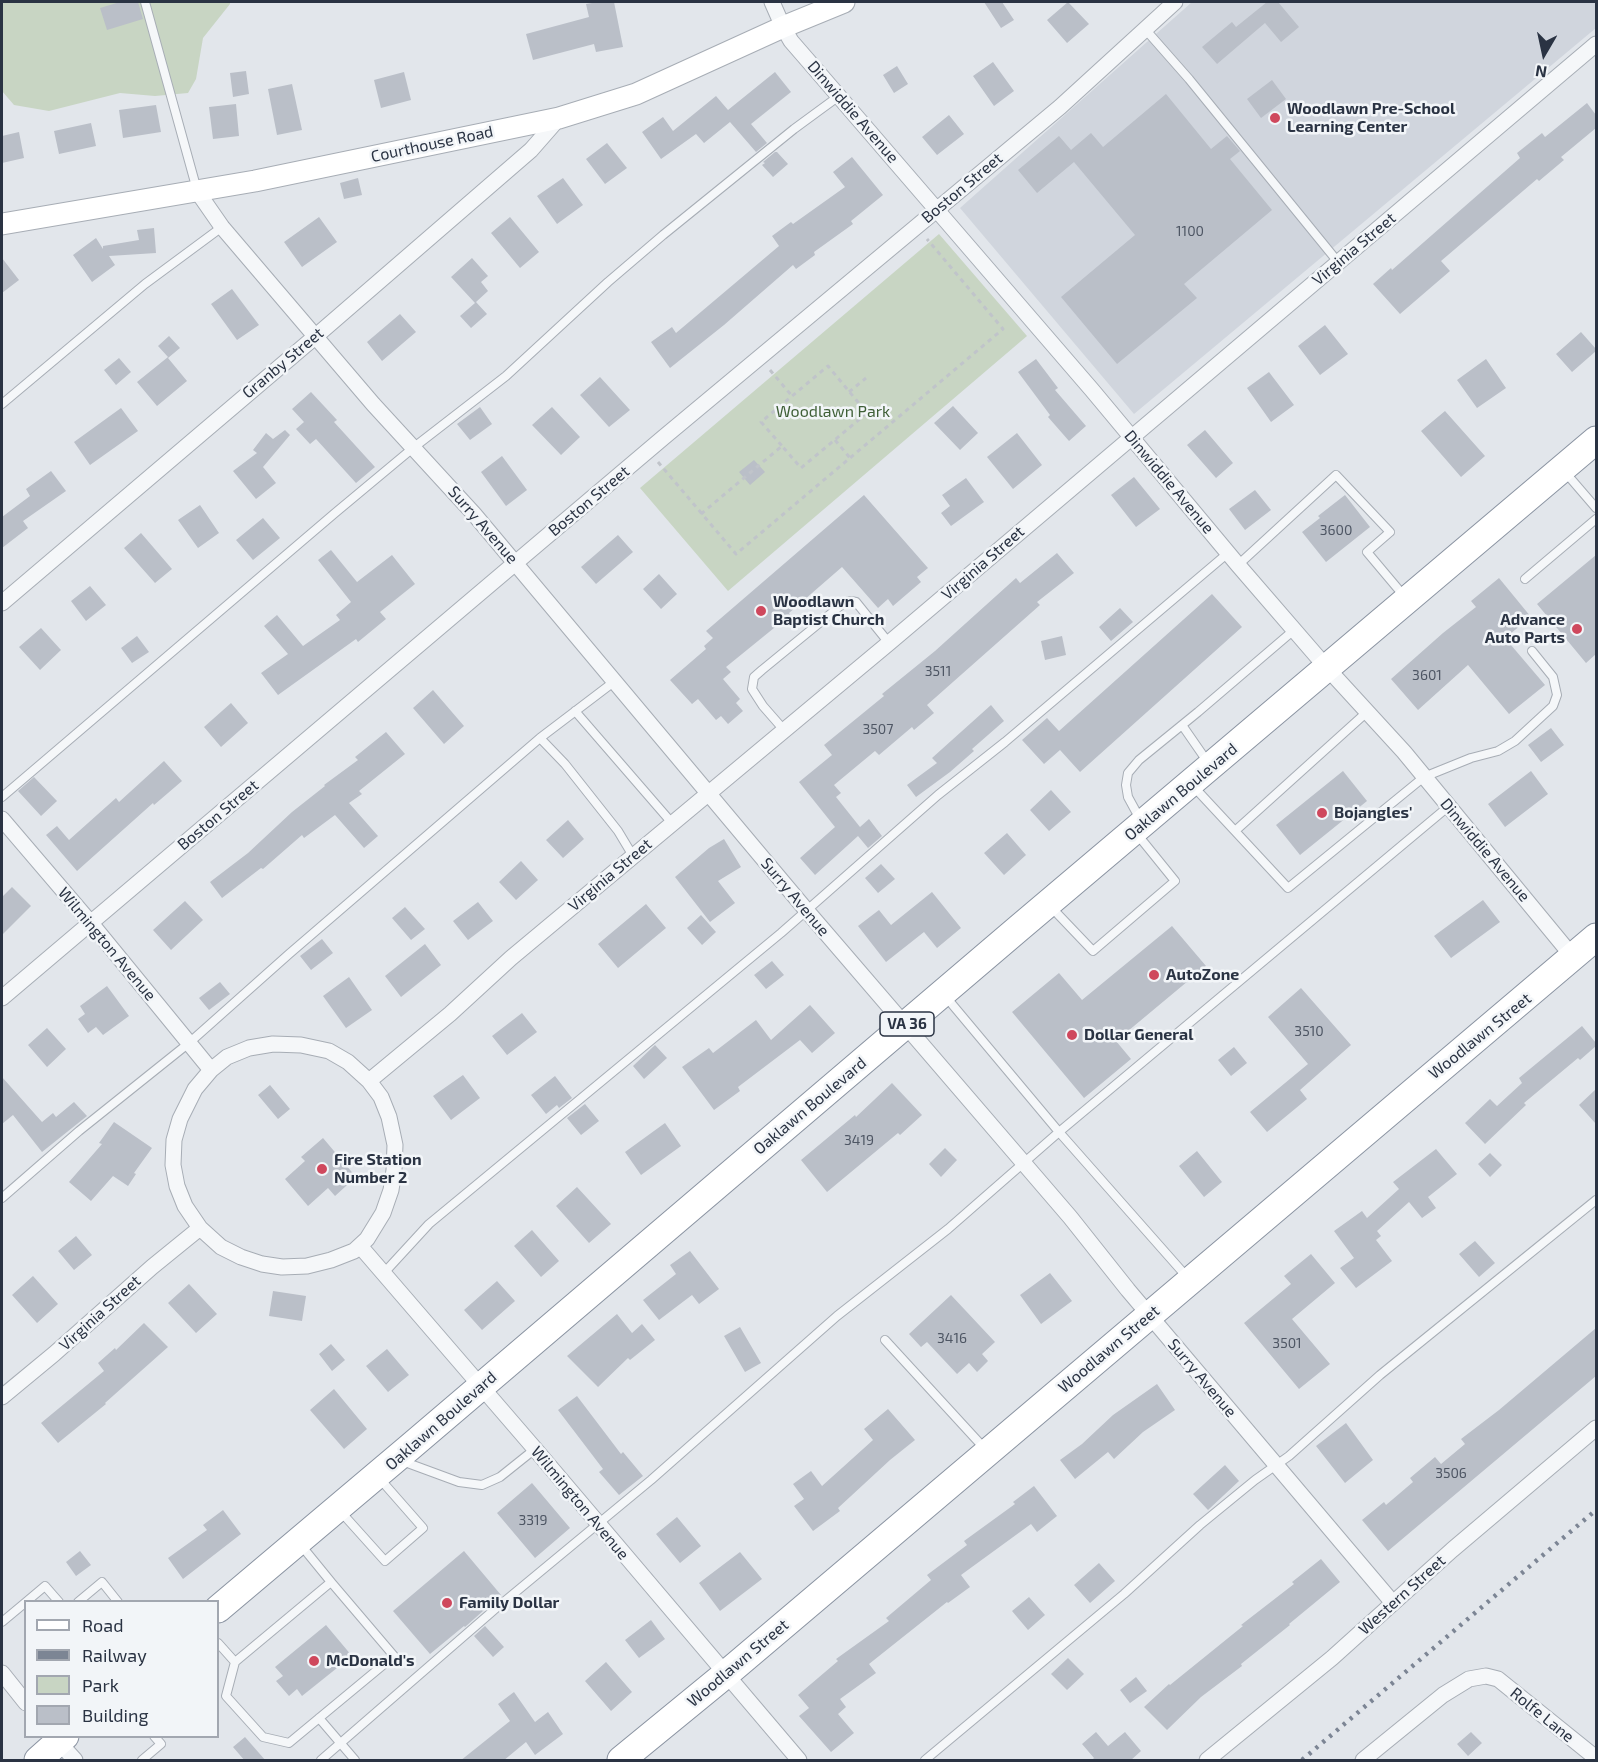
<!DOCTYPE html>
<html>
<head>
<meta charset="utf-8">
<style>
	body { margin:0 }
	#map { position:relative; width:1598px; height:1762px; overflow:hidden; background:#e2e6eb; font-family:"Exo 2",sans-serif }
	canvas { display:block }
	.frame { position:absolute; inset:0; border:3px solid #2a3343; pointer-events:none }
	.legend { position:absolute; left:24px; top:1600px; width:195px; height:138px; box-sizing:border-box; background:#f2f5f8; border:2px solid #a2a7b0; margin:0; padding:8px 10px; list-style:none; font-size:18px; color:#2a3343 }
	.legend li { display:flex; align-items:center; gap:12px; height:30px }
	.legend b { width:30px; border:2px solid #a2a7b0 }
	.north { position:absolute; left:1514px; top:24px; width:60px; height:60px; -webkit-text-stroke:4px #f2f5f8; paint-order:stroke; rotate:189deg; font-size:16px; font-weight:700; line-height:24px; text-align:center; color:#2a3343 }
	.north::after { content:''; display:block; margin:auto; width:21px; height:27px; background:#2a3343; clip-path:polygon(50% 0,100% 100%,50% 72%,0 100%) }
</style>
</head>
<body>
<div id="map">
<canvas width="1598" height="1762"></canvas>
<div class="frame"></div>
<ul class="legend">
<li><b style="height:8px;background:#fff"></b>Road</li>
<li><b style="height:8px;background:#7c8594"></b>Railway</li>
<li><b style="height:16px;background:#c8d5c3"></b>Park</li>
<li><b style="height:16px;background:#babfc8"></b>Building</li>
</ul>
<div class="north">N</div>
</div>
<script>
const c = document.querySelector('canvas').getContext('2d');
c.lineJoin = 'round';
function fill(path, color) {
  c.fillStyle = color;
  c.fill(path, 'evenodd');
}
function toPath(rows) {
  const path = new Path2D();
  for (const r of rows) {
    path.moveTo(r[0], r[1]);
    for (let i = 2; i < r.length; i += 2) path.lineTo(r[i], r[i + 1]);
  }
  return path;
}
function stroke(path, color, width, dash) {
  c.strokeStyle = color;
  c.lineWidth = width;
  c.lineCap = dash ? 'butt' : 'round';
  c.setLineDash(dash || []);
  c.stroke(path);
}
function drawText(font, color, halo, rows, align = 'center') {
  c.font = font + ' "Exo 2",sans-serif';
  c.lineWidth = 5;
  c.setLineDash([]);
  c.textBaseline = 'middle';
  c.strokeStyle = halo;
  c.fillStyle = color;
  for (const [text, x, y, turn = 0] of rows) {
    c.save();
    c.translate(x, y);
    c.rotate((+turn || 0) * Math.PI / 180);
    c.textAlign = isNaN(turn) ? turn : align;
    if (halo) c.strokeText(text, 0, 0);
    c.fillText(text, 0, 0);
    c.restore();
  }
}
const built = toPath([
	[1192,2,1596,2,1596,28,1134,414,960,208]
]);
const green = toPath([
	[2,2,230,2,230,4,203,38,196,79,188,93,155,96,120,93,49,111,14,105,2,91],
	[939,234,1027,336,728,591,640,488]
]);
const building = toPath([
	[120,2,138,2,143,19,107,30,100,8],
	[598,2,614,2,623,47,596,52,594,44,533,60,526,34,589,17,586,4],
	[984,2,1002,2,1014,20,1001,28],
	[1068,2,1089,24,1067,43,1047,20],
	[1267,2,1278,2,1299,27,1281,42,1265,23,1217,64,1202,47,1232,22,1236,27],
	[993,62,1014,91,994,106,973,76],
	[897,66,908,84,894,93,883,75],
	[246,71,249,94,233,97,230,73],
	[404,72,411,100,381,108,374,80],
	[775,72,791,92,751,124,767,143,756,152,730,122,704,143,696,134,661,159,642,132,663,117,673,131,716,96,728,110],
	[1272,80,1286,99,1261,118,1247,99],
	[292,84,302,130,277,135,268,89],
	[1166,94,1211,149,1227,136,1240,151,1230,159,1272,210,1184,284,1197,298,1117,364,1061,297,1135,235,1074,162,1037,193,1018,170,1059,136,1071,150,1091,133,1103,147],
	[1587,103,1596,115,1596,128,1561,157,1564,160,1539,181,1537,179,1441,261,1450,271,1400,314,1373,284,1391,268,1392,270,1520,158,1517,153,1542,133,1545,137],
	[236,104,239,136,213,139,209,107],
	[156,105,161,132,123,138,119,110],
	[949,115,964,134,937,155,922,137],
	[91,123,96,146,59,154,54,131],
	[19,132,24,158,2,163,2,136],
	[607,143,627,168,605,184,586,159],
	[775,152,777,152,788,164,773,177,762,165,765,163,763,162],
	[852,157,883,195,851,221,853,224,814,252,815,255,796,269,793,265,724,325,670,368,651,342,672,327,676,333,779,246,772,236,791,222,793,224,845,187,833,172],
	[358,178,362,195,344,199,340,183],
	[563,178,583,205,557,224,537,196],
	[319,217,337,242,302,267,284,242],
	[510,217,539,252,520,268,491,233],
	[154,228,156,253,109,256,115,265,92,282,73,255,96,238,103,249,103,246,139,240,137,230],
	[2,258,19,280,2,293],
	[472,258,488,276,481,282,488,291,476,302,487,314,471,328,460,316,475,303,451,277],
	[232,289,259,325,237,340,211,304],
	[400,314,416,332,382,361,367,342],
	[1325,325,1348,354,1320,375,1298,346],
	[1581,332,1596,349,1596,351,1572,372,1556,354],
	[169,336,180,348,168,358,187,381,157,406,137,382,168,357,158,346],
	[119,358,131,372,116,385,104,370],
	[1036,359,1058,388,1055,390,1086,426,1069,441,1048,417,1050,415,1018,372],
	[1486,359,1506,388,1477,408,1457,380],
	[1269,372,1294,405,1271,422,1247,388],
	[600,377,630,410,609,427,580,395],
	[311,392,337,420,334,422,375,467,356,483,316,439,310,444,296,429,304,422,292,409],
	[953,406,978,433,960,450,934,423],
	[480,407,492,424,470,440,457,424],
	[552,407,580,437,561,455,532,425],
	[121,408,138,431,90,465,74,442],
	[1445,411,1485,456,1461,477,1421,431],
	[285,430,290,435,263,467,276,483,256,499,233,471,257,453,253,450,266,433,273,439],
	[1205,430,1233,463,1216,478,1187,445],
	[1017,433,1042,465,1013,489,987,457],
	[502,456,527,490,506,506,481,472],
	[754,460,765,472,750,485,739,472],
	[51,471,66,491,23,521,28,528,2,548,2,517,30,496,26,489],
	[1134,477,1160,509,1136,527,1111,495],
	[966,478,984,502,951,526,941,513,950,506,942,495],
	[1255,490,1271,510,1245,530,1229,509],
	[864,495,928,568,917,577,921,582,893,606,888,599,878,608,842,567,789,613,790,615,726,667,731,672,723,679,740,699,736,703,743,711,728,724,721,716,716,720,698,699,692,704,670,680,706,649,704,646,713,638,706,631],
	[1345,495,1370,527,1326,562,1302,532,1320,518,1318,516],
	[200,505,219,533,198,548,178,520],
	[263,518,280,538,253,560,236,540],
	[141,533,172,569,155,583,124,548],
	[618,535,633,552,596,584,581,567],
	[331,550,357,582,392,555,415,584,380,612,386,619,358,642,356,639,278,695,261,673,288,654,264,626,277,615,303,646,340,620,336,615,351,602,318,560],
	[1057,553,1074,573,1037,602,1040,605,927,705,934,713,914,730,912,727,879,755,875,751,834,785,841,793,836,797,860,827,869,819,882,836,868,848,858,836,815,875,800,858,835,827,799,782,832,755,824,745,884,696,882,694,935,651,1016,578,1020,583],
	[1596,555,1596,654,1586,663,1537,604],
	[659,574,677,594,661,609,643,589],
	[1499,578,1531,617,1505,638,1545,685,1509,714,1468,665,1418,710,1391,679,1443,633,1476,607,1471,601],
	[90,586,106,605,86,621,71,601],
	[1212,594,1242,627,1080,772,1060,750,1044,764,1022,740,1047,718,1059,731],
	[1120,608,1133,622,1111,641,1099,627],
	[41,628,61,650,40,670,19,647],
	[137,636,149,652,132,663,121,648],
	[1062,636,1066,655,1045,660,1041,641],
	[433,690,464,726,444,744,413,708],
	[231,703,248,723,221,747,204,727],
	[991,705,1004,721,972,749,974,751,950,772,916,797,907,785,937,763,932,758],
	[1551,728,1564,745,1541,762,1528,745],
	[386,732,405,754,359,791,362,794,349,803,378,836,364,848,335,815,304,838,302,835,263,869,261,868,222,898,210,882,248,853,292,812,325,786,324,785,358,760,355,757],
	[164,761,182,781,154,805,153,803,77,871,46,835,57,826,69,840,116,798,119,802],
	[1343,771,1367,801,1300,855,1276,825],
	[1531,771,1548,794,1505,827,1488,804],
	[34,777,57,801,41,816,18,791],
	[1051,790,1071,812,1049,831,1030,810],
	[568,820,584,839,563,858,546,840],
	[1007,833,1026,855,1004,875,984,853],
	[724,839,741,867,718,881,735,903,710,922,675,877,709,848],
	[521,861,538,880,516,900,499,882],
	[881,864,895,879,878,893,865,878],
	[12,887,31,906,2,935,2,897],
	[932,892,961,928,937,948,924,932,886,962,858,926,879,910,891,925],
	[1483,900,1500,922,1451,958,1434,936],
	[185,901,203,920,171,950,153,930],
	[478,902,493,921,468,940,453,921],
	[646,904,666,928,618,968,598,944],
	[405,907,425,929,411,940,392,918],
	[701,915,716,932,702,945,687,928],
	[1172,926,1206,966,1116,1041,1131,1059,1084,1098,1012,1012,1059,973,1082,1000],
	[322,939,333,953,311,970,300,956],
	[425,944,441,965,401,997,385,976],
	[772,961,784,975,766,989,754,975],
	[349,977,372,1010,346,1028,323,996],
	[220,982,230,994,209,1010,199,998],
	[107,986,129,1016,103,1035,96,1027,88,1033,78,1019,85,1014,80,1006],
	[1301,988,1351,1045,1300,1090,1307,1099,1267,1132,1250,1112,1308,1064,1268,1017],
	[810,1005,835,1033,812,1053,800,1040,738,1087,740,1091,714,1110,682,1067,709,1048,713,1053,756,1020,771,1040],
	[522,1013,537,1032,507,1055,492,1036],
	[1582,1026,1596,1043,1596,1046,1580,1060,1578,1058,1524,1103,1526,1105,1485,1144,1465,1123,1490,1099,1497,1106,1522,1083,1519,1078],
	[47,1028,66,1049,47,1067,28,1045],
	[655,1045,667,1058,644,1079,633,1066],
	[1234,1047,1247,1063,1231,1076,1218,1060],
	[463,1075,480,1098,451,1120,433,1096],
	[555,1076,572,1098,559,1108,557,1105,546,1114,531,1095],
	[2,1077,42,1122,53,1113,56,1117,74,1102,87,1116,42,1152,13,1115,2,1124],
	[892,1083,922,1115,900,1135,898,1133,827,1192,801,1160,855,1115,856,1117],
	[270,1085,290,1109,278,1119,258,1095],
	[1596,1089,1596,1124,1579,1105],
	[585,1104,599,1121,581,1135,567,1118],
	[114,1122,152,1148,134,1173,136,1174,128,1186,113,1176,91,1201,69,1182,102,1144,99,1143],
	[665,1123,681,1146,641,1175,625,1152],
	[323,1138,356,1177,335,1196,328,1188,308,1206,285,1179,305,1161,301,1157],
	[945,1148,957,1160,941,1177,929,1164],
	[1436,1149,1457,1174,1428,1197,1436,1208,1422,1218,1409,1202,1377,1231,1381,1236,1376,1240,1392,1261,1356,1288,1340,1268,1354,1258,1334,1231,1362,1211,1367,1218,1399,1189,1393,1182],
	[1197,1151,1222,1182,1204,1197,1179,1166],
	[1490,1153,1502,1165,1490,1177,1478,1164],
	[577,1187,611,1224,589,1243,556,1206],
	[532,1230,559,1261,541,1277,514,1246],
	[76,1236,92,1255,74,1270,58,1251],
	[1475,1241,1495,1263,1479,1277,1459,1254],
	[690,1251,719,1289,699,1304,692,1295,659,1320,643,1300,676,1274,670,1265],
	[1311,1254,1335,1283,1292,1319,1330,1364,1299,1389,1244,1323,1291,1284,1284,1276],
	[1050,1273,1072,1301,1041,1324,1020,1295],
	[33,1276,58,1304,37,1323,12,1295],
	[497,1281,515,1301,482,1330,464,1310],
	[189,1284,217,1314,196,1333,168,1303],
	[273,1291,306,1296,302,1321,269,1316],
	[951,1295,995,1342,982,1354,988,1361,977,1372,969,1363,957,1374,927,1342,921,1347,909,1334],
	[617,1314,632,1333,642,1324,655,1340,630,1360,628,1358,598,1387,567,1356],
	[144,1323,168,1347,105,1403,106,1404,58,1443,41,1423,104,1371,98,1363,115,1348,116,1350],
	[740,1327,761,1363,745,1372,724,1336],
	[1596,1328,1596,1376,1388,1551,1362,1520,1384,1502,1386,1505,1413,1482,1410,1478,1435,1457,1441,1464,1465,1444,1461,1439,1499,1410],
	[331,1344,345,1360,332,1371,319,1354],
	[387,1349,409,1375,388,1392,366,1366],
	[1157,1384,1175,1410,1143,1432,1114,1459,1108,1452,1075,1479,1060,1460,1082,1444,1113,1415],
	[334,1389,367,1429,344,1449,310,1410],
	[577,1396,621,1454,623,1452,643,1476,619,1495,599,1472,603,1469,558,1410],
	[888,1409,915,1440,890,1460,838,1508,840,1511,813,1531,794,1506,804,1499,793,1484,811,1471,822,1486,873,1440,864,1429],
	[1346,1423,1373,1460,1345,1483,1316,1446],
	[1225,1465,1239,1481,1208,1510,1193,1494],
	[532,1483,570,1528,535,1558,497,1513],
	[1034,1486,1057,1516,1037,1532,1031,1524,961,1575,970,1587,948,1603,947,1602,869,1664,876,1673,840,1699,846,1707,838,1714,854,1733,831,1752,799,1716,809,1708,798,1695,838,1661,836,1659,889,1621,886,1618,931,1580,927,1575,967,1545,964,1541,1015,1504,1013,1502],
	[223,1510,241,1534,183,1579,168,1558,207,1530,203,1525],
	[677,1517,701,1546,680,1563,656,1534],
	[80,1551,91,1565,76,1576,66,1562],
	[464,1551,501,1595,465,1627,464,1626,430,1654,393,1611],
	[740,1552,762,1579,720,1611,699,1583],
	[1321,1559,1340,1582,1289,1624,1290,1625,1241,1664,1242,1666,1201,1697,1167,1730,1144,1707,1169,1684,1170,1685,1243,1626,1241,1625,1294,1584,1292,1582],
	[1099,1563,1115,1581,1090,1603,1074,1585],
	[1029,1597,1045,1615,1028,1630,1012,1611],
	[651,1620,665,1639,639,1658,625,1640],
	[326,1625,352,1656,302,1696,297,1689,289,1696,276,1681,283,1676,275,1667],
	[485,1626,504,1647,493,1657,474,1636],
	[1068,1658,1084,1674,1067,1690,1051,1674],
	[606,1662,632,1692,611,1711,585,1681],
	[1136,1677,1147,1691,1130,1703,1120,1690],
	[514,1692,535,1722,548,1712,563,1734,535,1755,526,1742,503,1761,460,1761,510,1721,498,1704],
	[1096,1732,1108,1746,1125,1732,1141,1751,1130,1761,1091,1761,1094,1758,1082,1744],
	[1471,1732,1482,1743,1468,1756,1457,1744],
	[245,1737,266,1761,245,1761,233,1747]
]);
const path = toPath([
	[770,370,792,396],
	[849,392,866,378],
	[835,440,850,458],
	[658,462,736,554,1003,329,927,239],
	[701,514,782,446,801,468,867,413,828,366,761,422,782,446]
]);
const lane = toPath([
	[145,2,197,190],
	[1145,29,1189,79,1338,262],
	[2,404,145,284,222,227],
	[1565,472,1596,508],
	[1238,565,1336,475,1390,532,1367,552,1404,596],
	[1525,579,1596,519],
	[575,711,672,823],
	[1182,725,1209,764],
	[784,730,763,706,752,689,754,677,762,670,845,602,851,601,856,602,889,643],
	[540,738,565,764,618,831,633,856],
	[1194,787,1288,888,1424,777,1471,758,1498,751,1515,741,1553,706,1557,695,1553,677,1532,651],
	[2,797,335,513,413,448,506,376,608,282,663,235,794,129,839,96],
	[1140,819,1128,797,1126,785,1128,773,1139,760,1198,712,1294,630],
	[1235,831,1367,712],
	[1051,907,1093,951,1175,881,1137,834],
	[946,997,1059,1132,1187,1277],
	[2,1198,79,1131,189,1043,289,954,540,738,615,681],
	[383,1274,429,1224,781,933,938,795,1005,742,1228,553],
	[885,1340,985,1449],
	[402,1461,459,1482,482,1485,500,1477,535,1449],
	[341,1512,385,1561,423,1528,380,1479],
	[300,1544,331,1582],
	[331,1582,394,1656,289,1743,263,1737,226,1696,235,1662,331,1582],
	[26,1602,45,1586,59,1602],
	[78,1602,102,1582,118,1602],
	[2,1622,26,1602],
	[218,1643,235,1662],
	[319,1718,355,1760],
	[142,1760,161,1744,154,1736],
	[321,1760,494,1610,651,1480,837,1316,948,1229,1059,1132,1449,806],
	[925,1760,1124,1594,1200,1525,1255,1480,1289,1456,1380,1375,1596,1200]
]);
const street = toPath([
	[772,2,783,27,791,41,817,71,1092,390,1238,565,1327,668,1404,752,1573,957],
	[197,191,222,227,373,404,474,514,807,911,1070,1217,1128,1290,1393,1603],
	[2,603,316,336,531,150,559,118],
	[2,819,90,922,211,1070],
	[2,998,664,437,1060,107,1175,2],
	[273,1044,301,1045,329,1051,348,1062,369,1081,381,1097,389,1117,395,1145,394,1170,391,1190,383,1213,367,1239,354,1251,331,1260,307,1266,282,1267,262,1264,241,1257,221,1247,200,1228,185,1206,177,1186,173,1165,174,1140,180,1119,195,1089,211,1070,227,1057,249,1048,273,1044],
	[369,1081,450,1014,511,958,889,643,1596,44],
	[360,1246,535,1449,799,1760],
	[2,1397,54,1354,152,1267,200,1228],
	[2,1673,26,1703],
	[55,1738,75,1760],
	[1207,1760,1332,1658,1452,1550,1596,1428],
	[1363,1760,1443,1695,1469,1679,1486,1676,1498,1679,1596,1758]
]);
const secondary = toPath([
	[2,224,255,181,559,118,636,94,783,27,844,2]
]);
const highway = toPath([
	[218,1609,410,1447,1019,928,1596,440],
	[38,1760,65,1736],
	[621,1760,726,1674,1596,937]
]);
const rail = toPath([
	[1302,1760,1596,1510]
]);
const markers = [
	[1275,118,6,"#cf485d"],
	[761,611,6,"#cf485d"],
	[1577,629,6,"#cf485d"],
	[1322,813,6,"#cf485d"],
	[1154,975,6,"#cf485d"],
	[1072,1035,6,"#cf485d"],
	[322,1169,6,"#cf485d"],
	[447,1603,6,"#cf485d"],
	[314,1661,6,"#cf485d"]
];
const numberNames = [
	["1100",1190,231],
	["3600",1336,530],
	["3511",938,671],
	["3601",1427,675],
	["3507",878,729],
	["3510",1309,1031],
	["3419",859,1140],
	["3416",952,1338],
	["3501",1287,1343],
	["3506",1451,1473],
	["3319",533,1520]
];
const shields = [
	[907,1024,54]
];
const shieldNames = [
	["VA 36",907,1024]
];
const poiNames = [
	["Woodlawn Pre-School",1287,109],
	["Learning Center",1287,127],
	["Woodlawn",773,602],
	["Baptist Church",773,620],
	["Advance",1565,620,"right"],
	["Auto Parts",1565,638,"right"],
	["Bojangles'",1334,813],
	["AutoZone",1166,975],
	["Dollar General",1084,1035],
	["Fire Station",334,1160],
	["Number 2",334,1178],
	["Family Dollar",459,1603],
	["McDonald's",326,1661]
];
const streetNames = [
	["Dinwiddie Avenue",853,112,49],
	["Courthouse Road",432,144,-12],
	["Boston Street",962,188,-40],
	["Virginia Street",1354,249,-40],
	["Granby Street",283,363,-40],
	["Dinwiddie Avenue",1169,482,50],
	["Boston Street",589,501,-40],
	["Surry Avenue",483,525,49],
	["Virginia Street",983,563,-41],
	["Oaklawn Boulevard",1181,792,-40],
	["Boston Street",218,815,-40],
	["Dinwiddie Avenue",1485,850,50],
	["Virginia Street",610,875,-40],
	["Surry Avenue",795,897,50],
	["Wilmington Avenue",107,944,50],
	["Woodlawn Street",1480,1036,-39],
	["Oaklawn Boulevard",810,1106,-40],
	["Virginia Street",100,1313,-42],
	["Woodlawn Street",1109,1349,-40],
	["Surry Avenue",1202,1378,50],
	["Oaklawn Boulevard",441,1421,-41],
	["Wilmington Avenue",580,1503,50],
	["Western Street",1402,1595,-42],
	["Woodlawn Street",738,1663,-40],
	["Rolfe Lane",1542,1715,39]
];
const parkNames = [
	["Woodlawn Park",833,412]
];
fill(built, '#d0d5dd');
fill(green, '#c8d5c3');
fill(building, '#babfc8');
stroke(lane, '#a7adb5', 10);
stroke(street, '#a7adb5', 17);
stroke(secondary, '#a7adb5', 23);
stroke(highway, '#8a93a1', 29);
stroke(path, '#c0c4ca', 3, [4.5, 4.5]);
stroke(lane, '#f5f7f9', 8);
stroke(street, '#f5f7f9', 15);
stroke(secondary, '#fff', 21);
stroke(highway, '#fff', 27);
stroke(rail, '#7c8594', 4.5, [3, 6]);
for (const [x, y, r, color] of markers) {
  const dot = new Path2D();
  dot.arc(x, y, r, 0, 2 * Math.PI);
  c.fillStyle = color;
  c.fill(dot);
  stroke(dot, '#f2f5f8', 2);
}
drawText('14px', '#4e5664', null, numberNames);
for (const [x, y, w] of shields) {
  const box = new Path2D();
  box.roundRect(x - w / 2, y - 12, w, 24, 4.5);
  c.fillStyle = '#f2f5f8';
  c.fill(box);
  stroke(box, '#2a3343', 1.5);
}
drawText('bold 15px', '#2a3343', null, shieldNames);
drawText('bold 16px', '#2a3343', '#f2f5f8', poiNames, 'left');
drawText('16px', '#2a3343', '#f2f5f8', streetNames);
drawText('16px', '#3f5f37', '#f2f5f8', parkNames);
</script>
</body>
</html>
